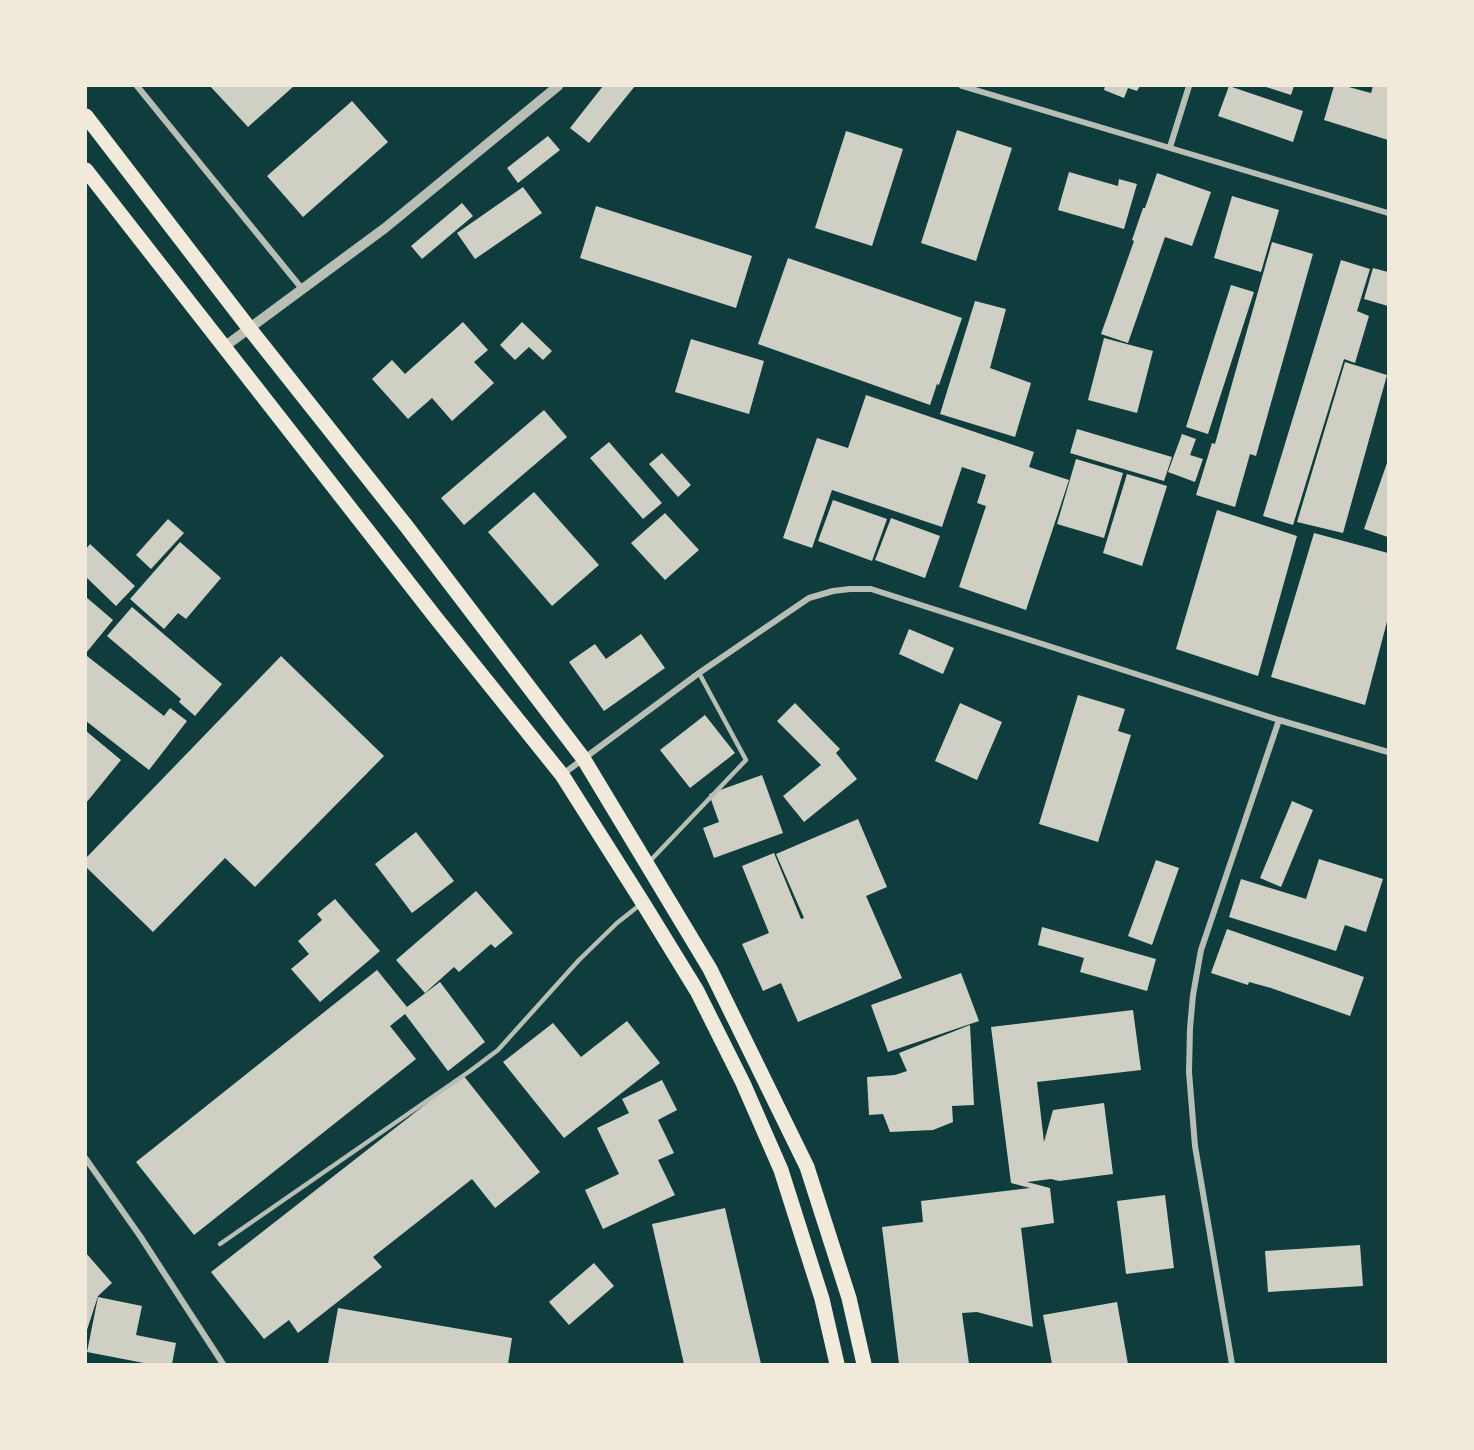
<!DOCTYPE html>
<html>
<head>
<meta charset="utf-8">
<style>
	body { margin:0 }
	#map { position:relative; width:1474px; height:1450px; overflow:hidden; background:#0f3d3e; font-family:Karla,sans-serif }
	canvas { display:block }
	.frame { position:absolute; inset:0; border:87px solid #f1e9da; pointer-events:none }
</style>
</head>
<body>
<div id="map">
<canvas width="1474" height="1450"></canvas>
<div class="frame"></div>
</div>
<script>
const c = document.querySelector('canvas').getContext('2d');
c.lineJoin = 'round';
function fill(path, color) {
  c.fillStyle = color;
  c.fill(path, 'evenodd');
}
function toPath(rows) {
  const path = new Path2D();
  for (const r of rows) {
    path.moveTo(r[0], r[1]);
    for (let i = 2; i < r.length; i += 2) path.lineTo(r[i], r[i + 1]);
  }
  return path;
}
function stroke(path, color, width, dash) {
  c.strokeStyle = color;
  c.lineWidth = width;
  c.lineCap = dash ? 'butt' : 'round';
  c.setLineDash(dash || []);
  c.stroke(path);
}
const building = toPath([
	[210,86,294,86,248,127],
	[603,86,635,86,589,143,570,128],
	[1105,86,1140,86,1137,91,1128,88,1124,98,1104,90],
	[1229,86,1303,111,1293,142,1218,116],
	[1263,86,1294,86,1291,95],
	[1334,86,1345,86,1371,93,1373,86,1388,87,1388,140,1324,120],
	[352,101,388,142,303,217,267,176],
	[957,130,1012,148,976,261,921,243],
	[846,131,903,149,872,246,815,228],
	[548,136,560,150,518,183,507,168],
	[1069,172,1118,186,1119,179,1137,184,1124,229,1058,210],
	[1157,173,1211,192,1192,246,1165,237,1128,343,1101,334,1134,241,1132,240,1143,208,1145,208],
	[523,187,542,213,475,259,457,233],
	[1232,196,1279,210,1261,272,1214,258],
	[462,203,473,216,422,259,411,246],
	[596,206,752,256,736,308,580,258],
	[1272,242,1313,254,1256,456,1250,454,1235,507,1196,495,1212,443,1215,444],
	[788,258,962,318,939,385,937,384,930,405,758,344],
	[1341,260,1370,269,1357,311,1369,316,1355,363,1344,359,1293,525,1263,516],
	[1373,268,1388,272,1388,306,1364,299],
	[1231,285,1254,292,1208,434,1186,427],
	[975,301,1006,309,990,368,1031,383,1015,437,940,414],
	[463,322,488,350,474,362,494,383,452,421,432,398,408,419,372,379,392,360,405,374],
	[522,322,552,351,543,360,529,347,515,360,500,345],
	[1104,338,1153,351,1137,413,1088,400],
	[691,339,764,361,749,414,675,392],
	[1345,362,1387,375,1343,533,1297,522],
	[866,395,1034,452,1029,467,1069,480,1026,610,959,587,986,506,977,503,986,475,962,467,942,527,832,490,812,548,783,538,817,438,848,448],
	[544,410,567,437,464,525,441,498],
	[1077,429,1172,457,1164,481,1070,453],
	[1182,434,1196,439,1190,455,1203,459,1195,482,1168,472],
	[609,442,662,503,643,519,590,458],
	[662,453,691,485,678,497,649,464],
	[1076,459,1123,473,1104,538,1057,524],
	[1388,460,1388,537,1364,529],
	[1127,474,1167,486,1142,566,1103,553],
	[534,492,599,565,552,606,488,532],
	[833,500,887,519,872,561,818,541],
	[1217,510,1297,536,1258,676,1176,649],
	[665,513,699,550,665,580,631,543],
	[891,518,940,536,925,578,875,560],
	[168,519,184,533,151,569,136,555],
	[1314,533,1388,553,1388,618,1365,705,1271,677],
	[180,542,221,578,186,619,178,613,164,629,130,599],
	[90,544,135,586,116,606,86,577,86,549],
	[86,597,113,620,86,653],
	[132,607,222,684,195,716,179,702,181,699,107,636],
	[909,629,954,648,943,674,899,654],
	[641,634,665,668,604,711,569,662,595,644,606,659],
	[87,656,164,716,170,708,187,721,149,770,86,721],
	[281,656,384,756,255,887,225,858,153,932,86,867,86,858],
	[1078,695,1125,709,1118,731,1131,735,1098,842,1039,824],
	[795,703,840,749,836,753,857,779,804,822,783,796,821,765,777,721],
	[960,703,1002,722,977,780,935,761],
	[705,715,735,753,690,788,660,750],
	[86,731,121,760,86,803],
	[762,775,783,833,714,858,703,828,719,822,709,794],
	[1292,801,1313,810,1281,887,1260,878],
	[858,819,887,887,866,896,902,978,798,1022,781,983,763,991,742,944,769,933,742,866,774,853,801,919,804,918,776,854],
	[416,832,454,881,412,913,375,864],
	[1319,859,1383,879,1366,932,1345,925,1336,951,1229,917,1241,879,1306,899],
	[1156,860,1179,868,1152,945,1128,936],
	[476,891,513,933,495,948,491,944,459,972,454,967,425,993,396,960],
	[335,899,380,951,320,1002,291,969,309,954,298,941,322,920,317,914],
	[1042,927,1156,959,1147,991,1080,972,1084,958,1038,945],
	[1227,929,1364,977,1350,1016,1271,988,1249,982,1248,985,1211,973],
	[377,970,407,1007,440,982,485,1042,448,1071,405,1014,390,1026,416,1059,194,1235,136,1162],
	[961,973,979,1021,888,1052,871,1005],
	[1133,1010,1141,1070,1037,1082,1044,1142,1053,1110,1104,1103,1113,1174,1059,1181,1051,1179,1027,1182,1050,1188,1054,1223,1021,1228,1033,1327,977,1312,962,1313,969,1364,899,1364,882,1227,923,1222,921,1201,1030,1188,1011,1183,991,1027],
	[627,1021,660,1063,564,1138,503,1062,553,1023,581,1057],
	[970,1025,974,1105,952,1106,953,1122,933,1130,890,1132,883,1114,869,1115,867,1077,895,1075,907,1071,899,1053],
	[463,1075,540,1172,495,1208,472,1179,373,1257,382,1267,298,1333,289,1320,264,1339,211,1272],
	[662,1080,677,1110,658,1120,674,1153,658,1160,675,1195,603,1229,585,1190,619,1174,597,1128,629,1113,622,1099],
	[1165,1195,1174,1268,1126,1274,1117,1201],
	[725,1208,761,1364,684,1364,652,1224],
	[1360,1245,1363,1286,1268,1292,1265,1251],
	[86,1253,112,1283,98,1296,86,1333],
	[594,1263,614,1286,569,1325,549,1302],
	[98,1297,142,1306,136,1335,176,1343,172,1364,149,1364,87,1352],
	[1117,1302,1128,1364,1052,1364,1043,1315],
	[338,1308,512,1338,508,1364,328,1364]
]);
const service = toPath([
	[649,862,746,760,699,673],
	[220,1244,470,1071,498,1050,579,960,617,923,641,904]
]);
const minor = toPath([
	[137,86,303,290],
	[962,86,1388,213],
	[1170,147,1189,86],
	[563,774,699,673,809,598,833,591,850,589,871,589,1279,720,1388,752],
	[86,1159,140,1236,223,1364],
	[1232,1364,1195,1146,1189,1072,1190,1028,1193,995,1201,950,1279,720]
]);
const tertiary = toPath([
	[224,347,385,228,558,86]
]);
const primary = toPath([
	[86,116,249,328,407,527,583,758,710,969,807,1167,849,1298,864,1364],
	[86,170,436,618,562,775,643,903,697,991,743,1083,781,1170,822,1299,837,1364]
]);
fill(building, '#cfcfc3');
stroke(service, '#b8beb3', 4.5);
stroke(minor, '#b8beb3', 6);
stroke(tertiary, '#b8beb3', 10);
stroke(primary, '#f1e9da', 15);
</script>
</body>
</html>
